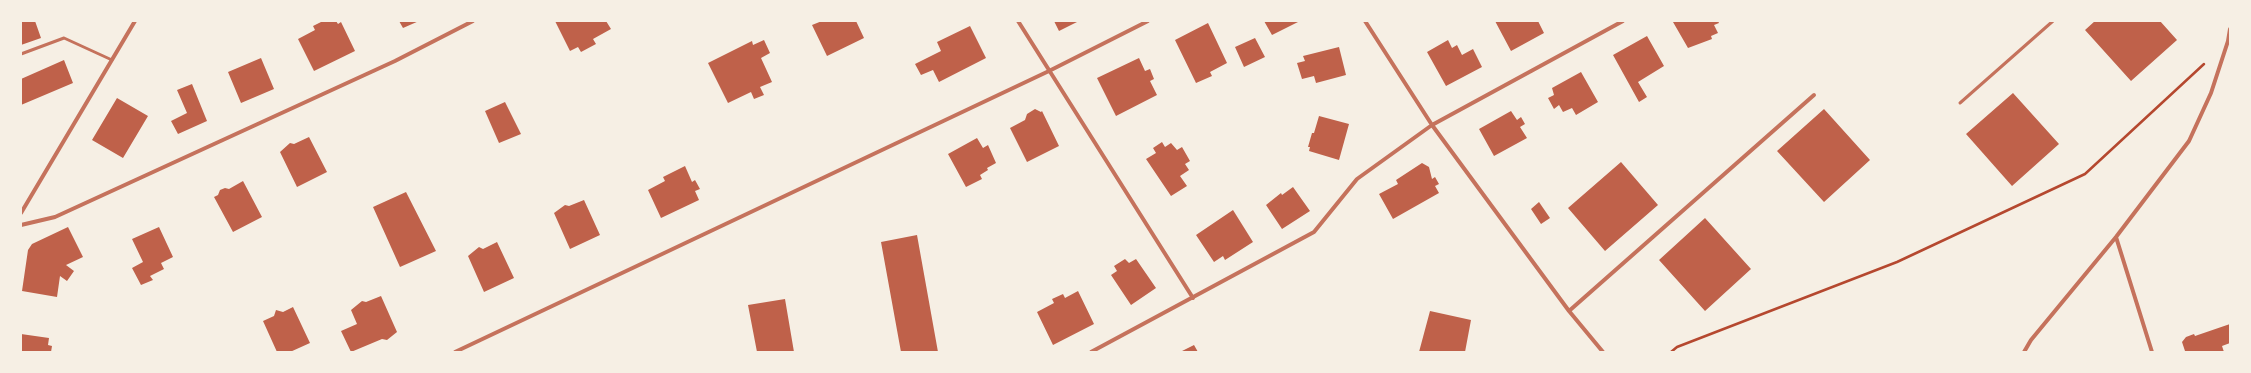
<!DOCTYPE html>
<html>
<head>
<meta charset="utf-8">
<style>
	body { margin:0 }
	#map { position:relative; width:2251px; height:373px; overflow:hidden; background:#f6efe4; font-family:Helvetica,sans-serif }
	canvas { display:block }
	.frame { position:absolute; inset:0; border:22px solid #f6efe4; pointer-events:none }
</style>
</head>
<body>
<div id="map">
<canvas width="2251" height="373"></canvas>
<div class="frame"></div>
</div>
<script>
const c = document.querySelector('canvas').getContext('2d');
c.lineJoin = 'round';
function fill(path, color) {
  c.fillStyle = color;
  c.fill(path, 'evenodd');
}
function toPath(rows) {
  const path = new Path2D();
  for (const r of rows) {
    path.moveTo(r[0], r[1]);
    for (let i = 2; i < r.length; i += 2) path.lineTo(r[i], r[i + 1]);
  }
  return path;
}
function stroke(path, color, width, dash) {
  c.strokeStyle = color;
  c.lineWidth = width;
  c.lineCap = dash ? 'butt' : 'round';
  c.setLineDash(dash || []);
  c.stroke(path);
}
const building = toPath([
	[35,21,41,38,21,45,21,22],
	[323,21,336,21,338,24,341,22,355,51,314,71,298,39,315,30,313,26],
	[399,21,419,21,403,28],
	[555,21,606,21,611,29,593,39,596,44,581,52,578,47,570,51],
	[822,21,856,21,864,38,827,56,812,25],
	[1054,21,1079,21,1059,31],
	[1264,21,1300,21,1272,35],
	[1495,21,1538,21,1544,33,1511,51],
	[1718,21,1719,23,1714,25,1718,33,1711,36,1712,39,1688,48,1673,22],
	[2095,21,2160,21,2177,40,2131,81,2085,30],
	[1208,23,1227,63,1210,72,1212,76,1196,83,1175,40],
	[970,26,986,58,939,82,933,70,921,75,915,64,941,51,937,42],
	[1647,36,1664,66,1638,82,1647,97,1639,102,1613,55],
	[1255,38,1265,57,1244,67,1235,47],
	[764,40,770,53,761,58,772,82,760,87,764,95,754,99,751,92,728,103,708,63,752,41,753,45],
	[1448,40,1452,48,1457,45,1462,55,1473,49,1482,67,1446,86,1427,52],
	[1339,47,1346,75,1316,83,1314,76,1302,79,1297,63,1305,61,1303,56],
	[261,58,274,89,241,103,228,72],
	[1139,58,1145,71,1150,69,1154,79,1150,81,1157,95,1116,116,1097,78],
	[64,60,73,83,21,105,21,79],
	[1581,72,1598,102,1576,115,1572,108,1563,112,1559,105,1554,109,1548,98,1554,95,1552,88],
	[192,84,207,121,178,134,171,121,187,113,177,90],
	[2013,93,2059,144,2012,186,1966,134],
	[117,98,148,116,123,158,92,140],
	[505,102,521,134,499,143,485,111],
	[1035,109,1041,112,1042,111,1059,146,1027,162,1010,128,1025,120,1027,114],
	[1824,109,1870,160,1824,202,1777,151],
	[1511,111,1517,120,1521,117,1525,124,1520,127,1527,138,1494,156,1479,129],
	[1319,116,1349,124,1339,160,1309,151,1310,147,1308,147,1312,133,1314,133],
	[309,137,327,172,297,187,280,152,290,143,294,144],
	[977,138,983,148,988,145,996,163,987,168,988,170,980,175,982,179,966,187,948,154],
	[1162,142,1165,147,1171,143,1177,150,1182,147,1190,161,1185,164,1189,170,1180,176,1187,186,1171,196,1146,159,1156,153,1153,148],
	[1621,162,1658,205,1605,251,1568,208],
	[1422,163,1429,167,1432,179,1435,177,1439,184,1435,186,1439,193,1393,219,1379,194,1398,184,1396,180],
	[685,166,692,182,695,180,700,189,695,191,699,200,661,218,648,190,665,181,663,177],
	[243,181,262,217,233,232,214,197,218,195,220,190,225,188,229,189],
	[1293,187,1310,211,1282,229,1266,205,1281,193,1282,195],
	[406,192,436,251,400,267,373,207],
	[584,200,600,235,570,249,554,213,565,205,569,206],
	[1539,202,1550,218,1541,224,1531,209],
	[1233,210,1253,242,1225,260,1223,256,1214,262,1196,235],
	[1705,218,1751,269,1705,311,1659,260],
	[68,227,83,257,66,265,74,271,67,281,60,276,57,297,22,291,28,250,32,244],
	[159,227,173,257,161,263,164,269,150,276,153,280,141,285,132,268,143,262,132,239],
	[917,235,938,352,901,352,881,242],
	[497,242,514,278,484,292,468,256,479,247,483,249],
	[1125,259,1129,263,1136,259,1156,288,1131,305,1111,275,1117,271,1114,266],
	[1078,291,1094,324,1053,345,1037,312,1054,303,1052,299,1063,294,1065,298],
	[381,296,397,332,387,340,382,339,351,352,341,331,357,324,351,310,362,301,366,302],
	[785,299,794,352,757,352,748,305],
	[293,307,310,343,290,352,277,352,263,321,274,316,276,310,283,312],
	[1430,311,1471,320,1465,352,1419,352],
	[2230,324,2230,343,2222,346,2224,352,2185,351,2182,342,2186,337,2194,334,2195,336],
	[21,334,49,338,48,345,52,346,51,352,21,352],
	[1194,345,1198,352,1180,352]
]);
const path = toPath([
	[1671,352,1677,347,1897,262,2085,174,2204,64]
]);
const service = toPath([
	[21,54,64,38,112,60],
	[1960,103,2053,21]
]);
const minor = toPath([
	[1018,21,1193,298],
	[1365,21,1432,125,1569,311,1603,352],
	[21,213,135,21],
	[21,225,55,217,395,61,473,21],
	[2116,237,2152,352],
	[1569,311,1814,95],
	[455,352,1049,71,1148,21],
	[1091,352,1314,232,1357,179,1432,125,1623,21],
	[2024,352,2031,340,2116,237,2189,141,2211,93,2228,41,2230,29]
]);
fill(building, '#bf614a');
stroke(path, '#b5482f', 2.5);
stroke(service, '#c5725c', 3);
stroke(minor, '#c5725c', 4);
</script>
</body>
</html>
